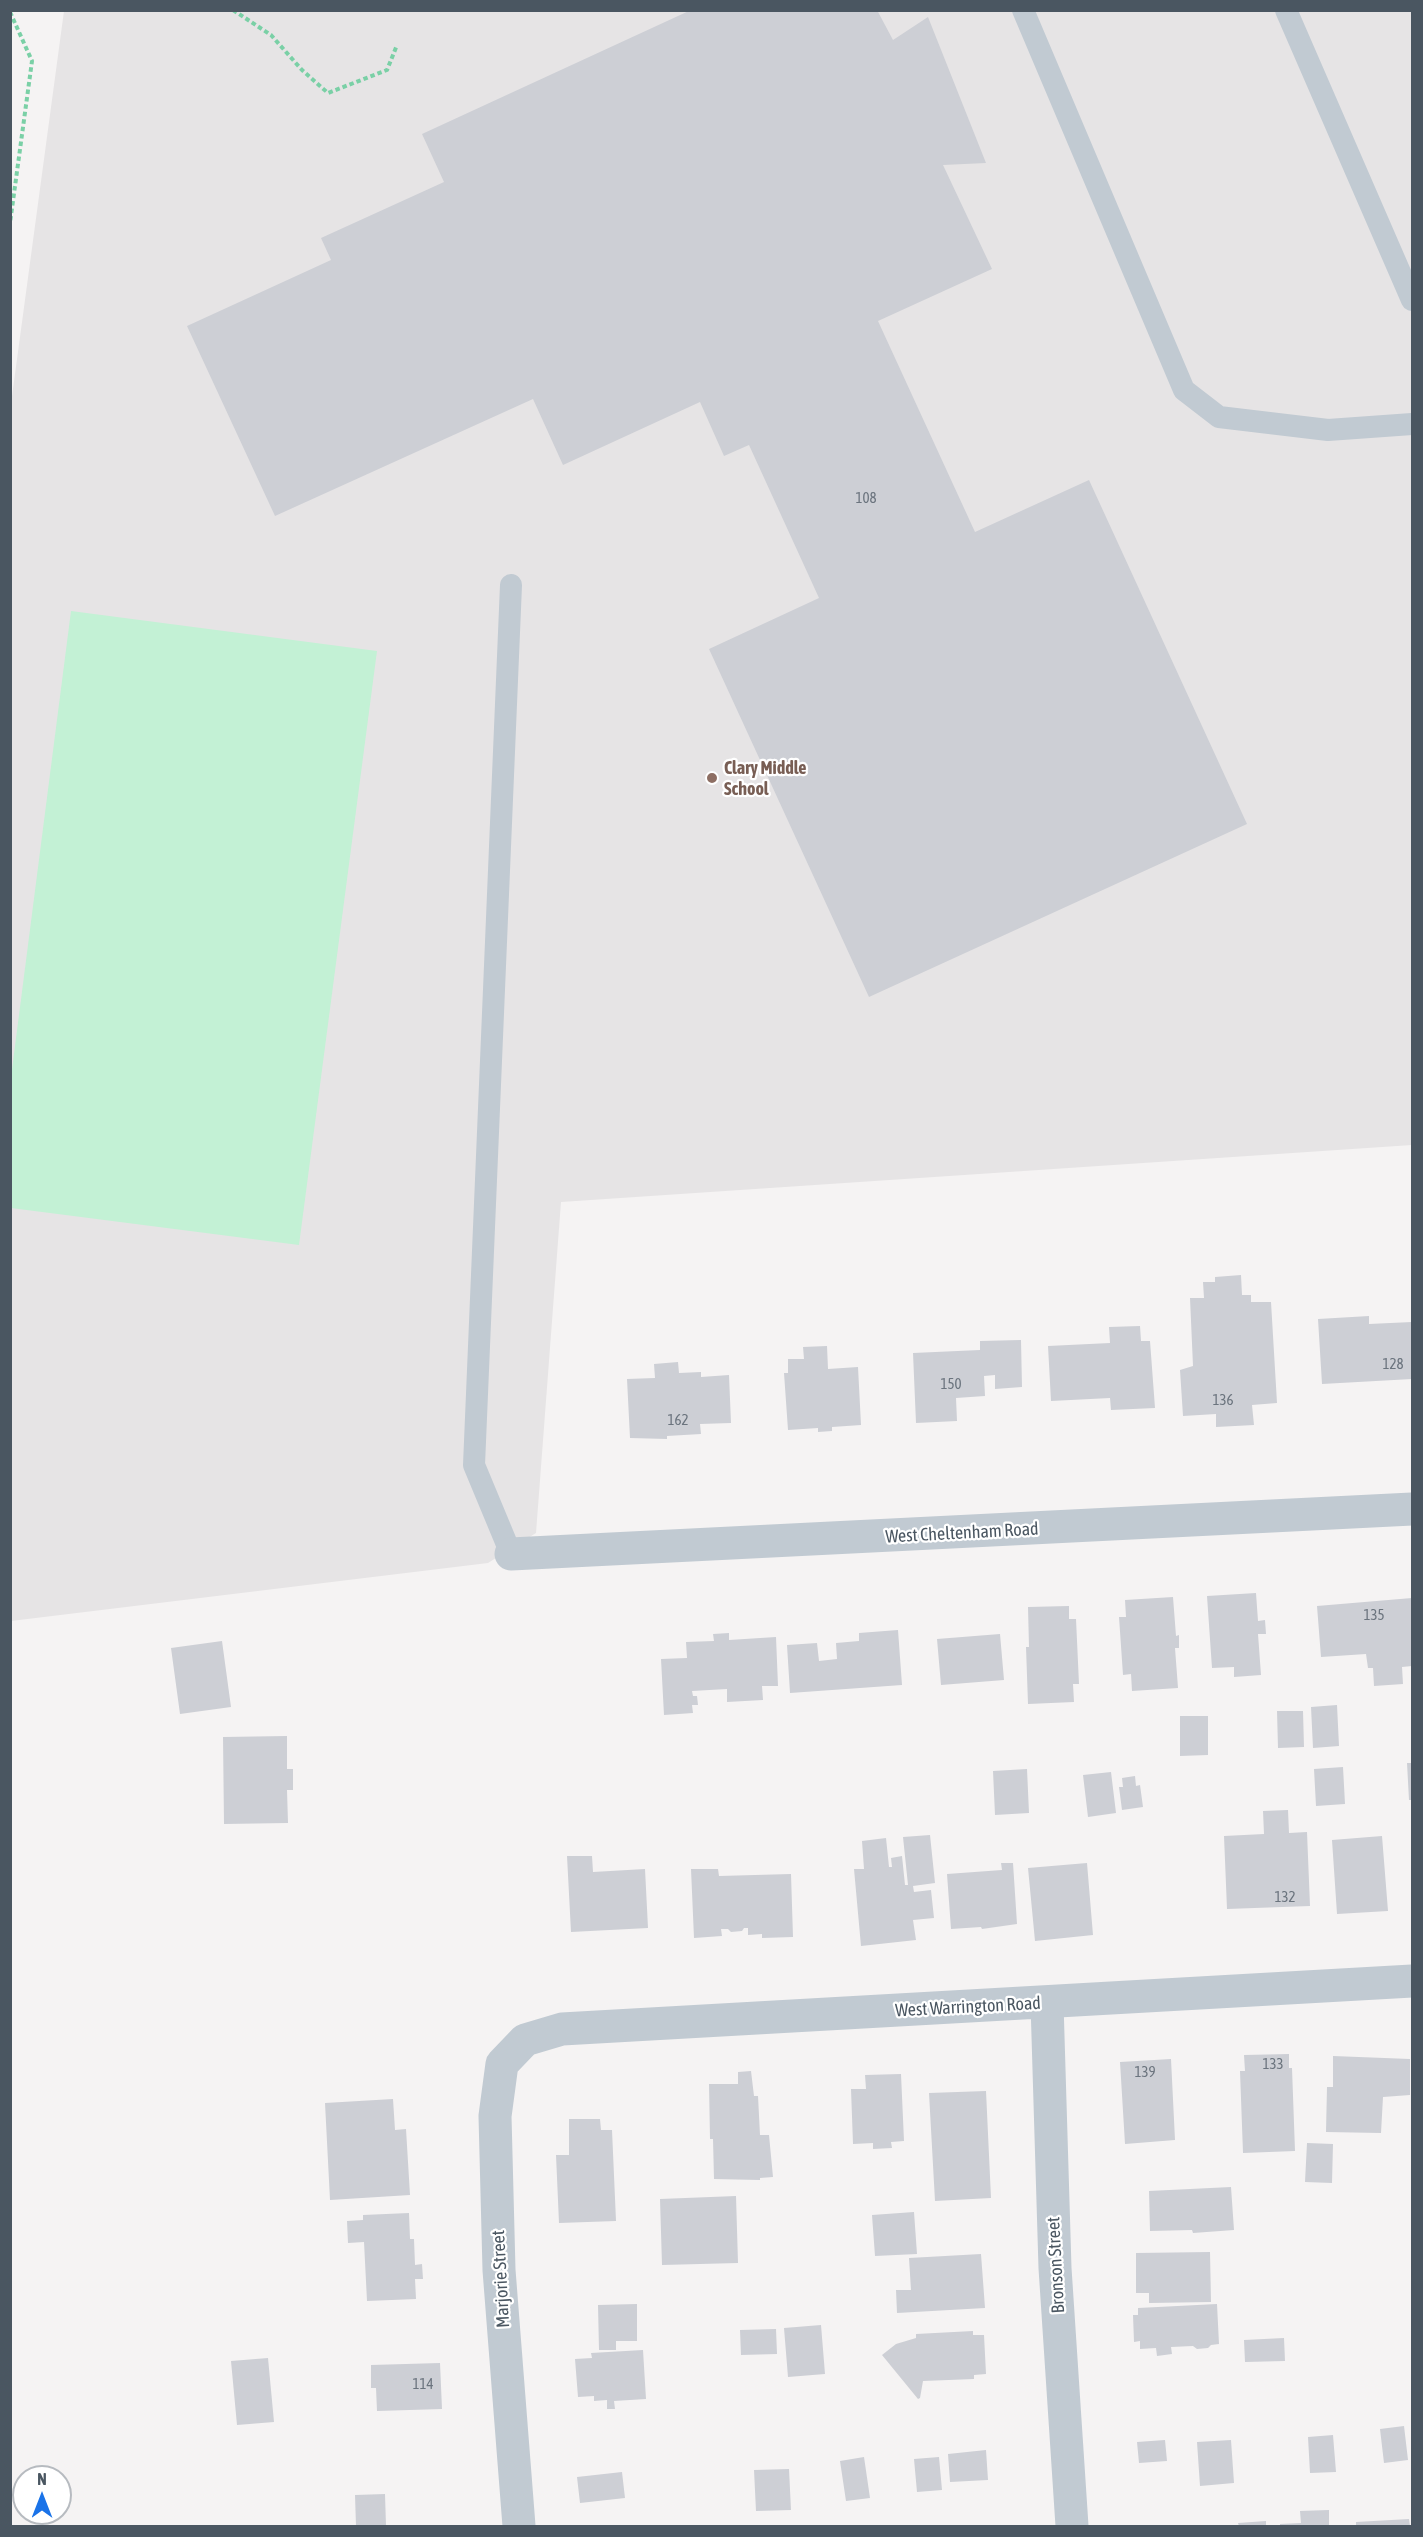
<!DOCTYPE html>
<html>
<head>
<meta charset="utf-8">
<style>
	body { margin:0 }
	#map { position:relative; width:1423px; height:2537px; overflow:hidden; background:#f5f3f3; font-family:"Asap Condensed",sans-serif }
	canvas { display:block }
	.frame { position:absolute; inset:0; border:12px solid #4a5661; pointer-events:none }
	.north { position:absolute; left:12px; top:2465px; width:60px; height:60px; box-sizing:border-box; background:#fff; border:2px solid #b7bbc0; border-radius:50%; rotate:0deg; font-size:16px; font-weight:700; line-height:24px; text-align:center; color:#4a5661 }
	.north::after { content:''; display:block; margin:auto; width:21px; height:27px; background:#1a73e8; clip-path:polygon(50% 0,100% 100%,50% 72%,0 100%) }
</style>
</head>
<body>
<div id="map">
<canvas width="1423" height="2537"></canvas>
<div class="frame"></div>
<div class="north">N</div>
</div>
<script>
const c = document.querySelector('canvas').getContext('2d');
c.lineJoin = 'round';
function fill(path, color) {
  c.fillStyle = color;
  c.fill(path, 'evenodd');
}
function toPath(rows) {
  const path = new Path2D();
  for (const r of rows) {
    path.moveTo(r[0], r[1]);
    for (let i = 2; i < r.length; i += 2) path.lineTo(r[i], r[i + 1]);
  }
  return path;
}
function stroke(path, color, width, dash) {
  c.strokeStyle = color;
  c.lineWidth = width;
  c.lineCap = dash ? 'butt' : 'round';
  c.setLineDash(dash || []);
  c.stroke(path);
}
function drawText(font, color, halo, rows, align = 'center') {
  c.font = font + ' "Asap Condensed",sans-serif';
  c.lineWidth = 4.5;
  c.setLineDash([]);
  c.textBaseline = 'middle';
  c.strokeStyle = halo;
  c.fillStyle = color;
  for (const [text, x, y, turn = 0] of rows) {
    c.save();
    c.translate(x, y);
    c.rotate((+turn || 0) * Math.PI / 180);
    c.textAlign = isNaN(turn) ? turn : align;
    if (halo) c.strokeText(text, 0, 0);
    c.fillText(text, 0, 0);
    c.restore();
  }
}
const education = toPath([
	[64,11,1412,11,1412,1145,561,1202,536,1533,488,1563,11,1621,10,411]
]);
const green = toPath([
	[71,611,377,651,299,1245,11,1208,11,1077]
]);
const building = toPath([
	[691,10,877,10,893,40,928,17,986,163,943,165,992,269,878,321,975,532,1089,480,1247,824,869,997,709,649,819,598,749,445,724,456,700,402,563,465,533,399,275,516,187,326,331,260,321,238,444,182,422,134],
	[1241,1275,1242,1295,1251,1295,1251,1302,1271,1302,1277,1403,1252,1405,1254,1425,1216,1427,1216,1414,1183,1416,1180,1370,1193,1366,1190,1298,1204,1298,1203,1282,1215,1282,1215,1277],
	[1369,1316,1369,1324,1412,1322,1412,1379,1322,1384,1318,1319],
	[1140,1326,1141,1341,1150,1341,1155,1408,1111,1410,1110,1398,1051,1401,1048,1346,1110,1343,1109,1327],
	[1021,1340,1022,1387,995,1389,995,1375,984,1376,985,1396,956,1398,957,1421,916,1423,913,1353,980,1350,980,1341],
	[827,1346,828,1369,858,1367,861,1425,832,1427,832,1431,818,1432,818,1428,788,1430,784,1373,788,1373,788,1359,804,1359,803,1347],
	[678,1362,679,1373,701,1372,701,1377,729,1375,731,1423,700,1424,701,1434,667,1436,667,1439,630,1438,627,1379,655,1378,654,1364],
	[1256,1593,1258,1621,1265,1620,1266,1634,1258,1634,1261,1675,1234,1677,1234,1667,1212,1668,1207,1596],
	[1173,1597,1176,1636,1179,1635,1179,1648,1175,1648,1178,1688,1132,1691,1131,1674,1123,1675,1119,1617,1126,1617,1125,1600],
	[1412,1598,1412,1666,1402,1667,1403,1684,1374,1686,1373,1668,1368,1668,1366,1654,1321,1657,1317,1606],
	[1069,1606,1069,1619,1076,1619,1079,1684,1073,1684,1074,1702,1028,1704,1026,1647,1029,1647,1028,1607],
	[898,1630,902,1685,790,1693,787,1645,817,1643,819,1661,837,1659,836,1643,859,1641,859,1633],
	[729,1633,729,1640,776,1637,778,1686,762,1686,763,1700,727,1702,727,1689,692,1691,693,1696,697,1696,698,1705,692,1705,693,1713,664,1715,661,1659,687,1658,686,1642,714,1641,713,1634],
	[1000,1634,1004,1680,941,1685,937,1639],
	[222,1641,231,1707,180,1714,171,1648],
	[1337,1705,1339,1746,1313,1748,1311,1707],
	[1277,1711,1303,1711,1304,1747,1278,1748],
	[1180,1716,1208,1716,1208,1755,1180,1756],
	[287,1736,287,1769,293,1769,293,1790,287,1790,288,1823,224,1824,223,1737],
	[1407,1763,1412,1763,1412,1800,1409,1800],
	[1343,1767,1345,1804,1316,1806,1314,1769],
	[1027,1769,1029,1813,995,1815,993,1771],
	[1111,1772,1116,1813,1088,1817,1083,1775],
	[1135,1776,1136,1786,1140,1785,1143,1807,1122,1810,1119,1787,1123,1787,1122,1778],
	[1288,1810,1289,1833,1307,1832,1310,1906,1227,1909,1224,1836,1264,1834,1263,1811],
	[930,1835,935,1883,913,1886,914,1892,931,1890,934,1918,913,1920,916,1940,861,1946,854,1869,864,1869,862,1841,886,1838,889,1867,892,1867,891,1858,902,1856,905,1885,908,1885,903,1837],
	[1382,1836,1388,1911,1337,1914,1332,1840],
	[567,1856,592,1856,593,1872,645,1869,648,1928,571,1932],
	[1001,1863,1013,1863,1017,1924,982,1929,981,1927,951,1929,947,1874,1002,1870],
	[1087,1863,1093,1935,1035,1941,1028,1868],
	[691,1869,718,1869,719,1876,791,1874,793,1937,762,1938,762,1934,748,1935,748,1928,744,1928,742,1931,731,1932,728,1929,721,1929,722,1936,694,1938],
	[1289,2054,1289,2068,1292,2068,1295,2151,1243,2153,1240,2071,1245,2071,1244,2055],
	[1333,2056,1410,2059,1410,2095,1383,2097,1381,2133,1326,2132,1327,2087,1333,2087],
	[1171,2059,1175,2140,1125,2144,1120,2062],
	[751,2071,754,2096,758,2096,760,2135,769,2135,773,2177,760,2178,760,2180,714,2179,713,2139,710,2139,709,2084,738,2084,738,2072],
	[901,2074,904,2141,891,2142,892,2148,873,2149,873,2143,853,2144,851,2089,866,2089,865,2075],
	[986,2091,991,2198,935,2201,929,2093],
	[393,2099,395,2130,406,2129,410,2195,330,2200,325,2103],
	[569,2119,600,2119,601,2130,612,2130,616,2221,559,2223,556,2155,569,2155],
	[1307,2143,1333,2144,1332,2183,1305,2182],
	[1231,2187,1234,2230,1193,2233,1192,2230,1150,2231,1149,2191],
	[736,2196,738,2263,662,2265,660,2199],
	[914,2212,917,2254,875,2256,872,2215],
	[409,2213,410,2239,414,2239,415,2265,422,2264,423,2279,415,2279,416,2299,367,2301,364,2242,348,2243,347,2221,363,2220,363,2215],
	[1210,2252,1211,2302,1149,2303,1149,2293,1136,2293,1136,2253],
	[981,2254,985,2308,897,2313,896,2290,911,2290,909,2258],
	[637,2304,637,2341,616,2341,616,2350,599,2350,598,2305],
	[1217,2304,1219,2344,1211,2345,1208,2348,1197,2349,1193,2346,1171,2347,1172,2354,1157,2356,1156,2348,1140,2349,1140,2341,1134,2342,1133,2315,1138,2315,1138,2308],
	[821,2325,825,2374,788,2377,784,2328],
	[776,2329,777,2354,741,2355,740,2330],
	[973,2331,973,2335,984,2335,986,2374,974,2375,974,2379,923,2381,920,2398,918,2399,882,2355,896,2344,916,2338,916,2334],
	[1284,2338,1285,2361,1245,2362,1244,2340],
	[643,2350,646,2399,614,2401,615,2409,607,2409,607,2400,594,2401,594,2396,578,2397,575,2359,592,2358,591,2353],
	[268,2358,274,2422,237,2425,231,2361],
	[440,2363,442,2409,377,2411,376,2388,371,2388,371,2365],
	[1404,2426,1408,2460,1384,2463,1380,2429],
	[1333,2435,1336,2472,1310,2473,1308,2437],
	[1165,2440,1167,2461,1139,2463,1137,2442],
	[1231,2440,1234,2483,1200,2486,1197,2442],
	[986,2450,988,2480,950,2482,948,2454],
	[864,2457,870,2498,846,2501,840,2461],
	[939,2457,942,2490,917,2492,914,2459],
	[789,2469,791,2510,756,2511,754,2470],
	[622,2472,625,2498,580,2503,577,2477],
	[385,2494,386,2526,356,2526,355,2495],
	[1329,2510,1329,2526,1280,2526,1280,2524,1301,2523,1300,2511],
	[1409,2519,1410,2526,1356,2526,1356,2522],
	[1266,2521,1266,2526,1239,2526,1238,2523]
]);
const path = toPath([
	[233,10,271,35,302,70,328,93,387,70,397,45],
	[10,12,32,61,10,223]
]);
const service = toPath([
	[1023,10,1184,390,1219,417,1328,430,1412,424],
	[1286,10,1412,300],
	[511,585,474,1465,511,1554]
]);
const minor = toPath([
	[511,1554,1412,1509],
	[1047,2003,1055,2268,1072,2526],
	[519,2526,499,2270,495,2116,502,2064,525,2040,562,2029,1412,1981]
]);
const markers = [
	[712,778,6,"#8d6e63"]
];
const numberNames = [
	["108",866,498],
	["128",1393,1364],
	["150",951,1384],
	["136",1223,1400],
	["162",678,1420],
	["135",1374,1615],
	["132",1285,1897],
	["133",1273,2064],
	["139",1145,2072],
	["114",423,2384]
];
const educationNames = [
	["Clary Middle",724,768],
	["School",724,789]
];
const streetNames = [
	["West Cheltenham Road",962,1533,-3],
	["West Warrington Road",968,2007,-3],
	["Bronson Street",1056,2265,-93],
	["Marjorie Street",501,2279,-93]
];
fill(education, '#e6e4e5');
fill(green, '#c3f1d5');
fill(building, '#cdcfd5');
stroke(path, '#7ad0a6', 4, [4.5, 3]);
stroke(service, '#c1cad2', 22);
stroke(minor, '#c1cad2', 33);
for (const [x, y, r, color] of markers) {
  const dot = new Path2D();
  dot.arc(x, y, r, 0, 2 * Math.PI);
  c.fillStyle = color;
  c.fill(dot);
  stroke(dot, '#fff', 2);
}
drawText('15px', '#6b747e', null, numberNames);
drawText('bold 18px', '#785e54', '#fff', educationNames, 'left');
drawText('18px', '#4a5661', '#fff', streetNames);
</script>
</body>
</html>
